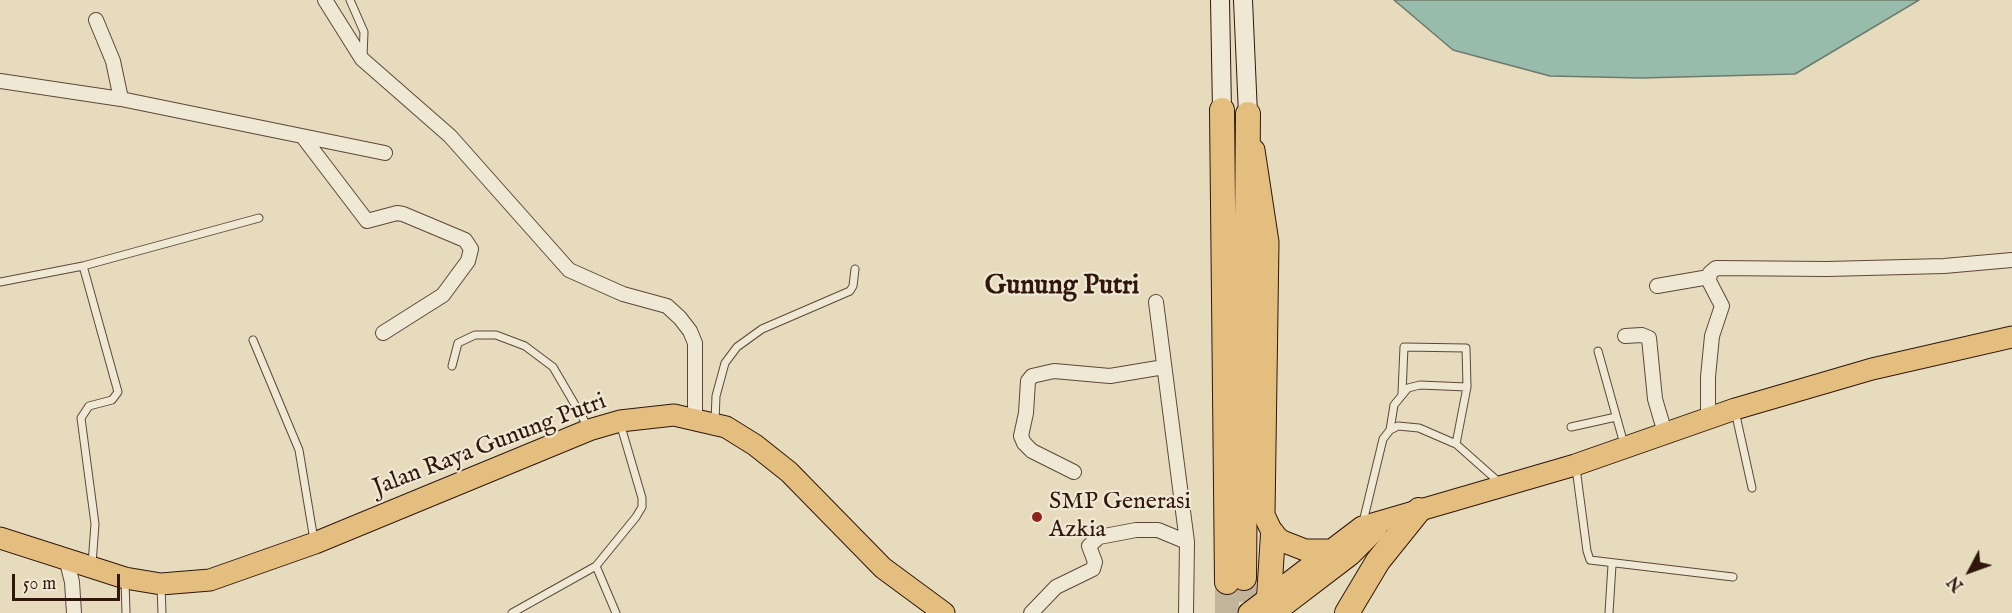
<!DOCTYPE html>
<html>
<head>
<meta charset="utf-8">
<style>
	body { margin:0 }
	#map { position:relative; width:2012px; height:613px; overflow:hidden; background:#e6dbbd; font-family:"IM FELL English",serif }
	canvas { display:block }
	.north { position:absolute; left:1940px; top:541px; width:60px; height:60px; -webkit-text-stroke:4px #efe8d4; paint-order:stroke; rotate:229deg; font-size:16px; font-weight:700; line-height:24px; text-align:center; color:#31160c }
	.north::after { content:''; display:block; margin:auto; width:21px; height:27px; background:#31160c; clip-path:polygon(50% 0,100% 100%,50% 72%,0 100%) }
	.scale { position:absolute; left:12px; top:574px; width:108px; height:27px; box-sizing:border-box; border:3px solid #31160c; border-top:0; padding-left:8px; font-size:18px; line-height:21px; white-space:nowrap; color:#31160c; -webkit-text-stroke:4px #efe8d4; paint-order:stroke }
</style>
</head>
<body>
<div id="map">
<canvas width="2012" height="613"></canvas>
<div class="north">N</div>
<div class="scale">50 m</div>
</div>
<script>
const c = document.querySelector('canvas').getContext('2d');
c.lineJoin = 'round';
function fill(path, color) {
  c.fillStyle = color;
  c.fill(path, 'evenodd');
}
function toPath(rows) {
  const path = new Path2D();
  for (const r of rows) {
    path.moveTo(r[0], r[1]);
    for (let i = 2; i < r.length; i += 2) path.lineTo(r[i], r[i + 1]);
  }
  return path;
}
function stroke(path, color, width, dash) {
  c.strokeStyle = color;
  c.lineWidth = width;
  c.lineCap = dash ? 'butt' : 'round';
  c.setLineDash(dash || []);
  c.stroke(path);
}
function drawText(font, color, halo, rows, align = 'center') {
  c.font = font + ' "IM FELL English",serif';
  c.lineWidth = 4.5;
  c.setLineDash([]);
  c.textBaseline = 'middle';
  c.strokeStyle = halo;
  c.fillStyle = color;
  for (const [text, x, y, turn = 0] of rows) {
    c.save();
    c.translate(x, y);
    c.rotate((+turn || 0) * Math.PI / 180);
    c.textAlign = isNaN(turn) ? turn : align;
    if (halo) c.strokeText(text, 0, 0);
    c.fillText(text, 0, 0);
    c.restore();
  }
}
const water = toPath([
	[1394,0,1919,0,1795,74,1641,78,1550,76,1453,50,1394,0]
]);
const highwayTunnel = toPath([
	[1244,578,1245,613],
	[1227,613,1227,582]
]);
const lane = toPath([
	[350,0,364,32,363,56],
	[83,266,259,218],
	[0,282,83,266,85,273,118,392,112,400,89,406,81,418,95,524,92,564],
	[253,340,299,450,314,540],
	[1598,351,1624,444],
	[452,366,458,343,475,335,496,335,525,346,553,367,588,427],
	[1402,393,1404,347,1466,348,1467,387,1456,444],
	[1735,411,1752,488],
	[715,421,716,396,725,363,737,347,762,329,850,291,853,286,855,269],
	[1571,427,1616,417],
	[1390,430,1394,405,1408,388,1420,385,1467,387],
	[1576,468,1587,551,1590,560,1733,577],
	[1363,522,1383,439,1390,430,1398,426,1419,428,1456,444,1500,483],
	[596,566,616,613],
	[125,580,126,613],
	[161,586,162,613],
	[512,613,596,566,636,517,642,507,642,498,620,423],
	[1609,613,1612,565]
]);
const street = toPath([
	[325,0,362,59,450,136,569,270,623,294,667,306,680,318,690,331,695,343,695,418],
	[96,20,113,61,121,99],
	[0,81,121,99,385,153],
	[303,137,367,221,397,213,403,214,465,240,471,249,468,261,443,295,383,333],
	[1657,286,1709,277],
	[1156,302,1187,542,1186,613],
	[1625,336,1642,335,1649,338,1655,399,1665,433],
	[1708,418,1708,377,1712,336,1722,306,1709,281,1710,273,1716,268,1827,269,1944,266,2012,260],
	[1074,472,1032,451,1024,443,1021,436,1026,413,1028,381,1032,376,1054,371,1110,376,1164,367],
	[66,558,72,582,74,613],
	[1031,613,1056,587,1093,569,1095,562,1089,546,1099,537,1136,530,1158,530,1187,542]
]);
const secondary = toPath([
	[1220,0,1222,110],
	[1243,0,1248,114]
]);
const primary = toPath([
	[1254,150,1268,242,1264,515,1273,534,1282,541,1305,550,1330,550],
	[0,538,125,578,161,584,210,580,315,543,589,430,620,421,674,415,726,427,755,445,789,472,883,568,944,613],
	[1249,613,1362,527,1575,465,1735,409,1872,369,2012,337],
	[1274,613,1350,555,1376,529]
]);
const highway = toPath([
	[1222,110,1227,582],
	[1244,578,1248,114],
	[1268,613,1273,534],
	[1347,613,1378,561,1419,510]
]);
const markers = [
	[1037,517,6,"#8f2418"]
];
const streetNames = [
	["Jalan Raya Gunung Putri",490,446,-21]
];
const poiNames = [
	["SMP Generasi",1049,503],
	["Azkia",1049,531]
];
const quarterNames = [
	["Gunung Putri",1062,287]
];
fill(water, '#97bcab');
stroke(water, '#6e7a6b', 1.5);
stroke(highwayTunnel, '#c2b49a', 24, [24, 12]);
stroke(lane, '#5e4738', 9);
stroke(street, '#5e4738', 16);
stroke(secondary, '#31160c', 20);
stroke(primary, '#31160c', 23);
stroke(highway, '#31160c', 26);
stroke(lane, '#efe8d4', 7);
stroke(street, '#efe8d4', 14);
stroke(secondary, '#efe8d4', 18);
stroke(primary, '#e3be7e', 21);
stroke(highway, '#e3be7e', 24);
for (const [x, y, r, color] of markers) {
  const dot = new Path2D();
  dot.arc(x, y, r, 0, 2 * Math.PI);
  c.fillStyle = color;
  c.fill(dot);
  stroke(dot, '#efe8d4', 2);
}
drawText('24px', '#31160c', '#efe8d4', streetNames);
drawText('24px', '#31160c', '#efe8d4', poiNames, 'left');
drawText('bold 27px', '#31160c', '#efe8d4', quarterNames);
</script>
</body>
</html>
